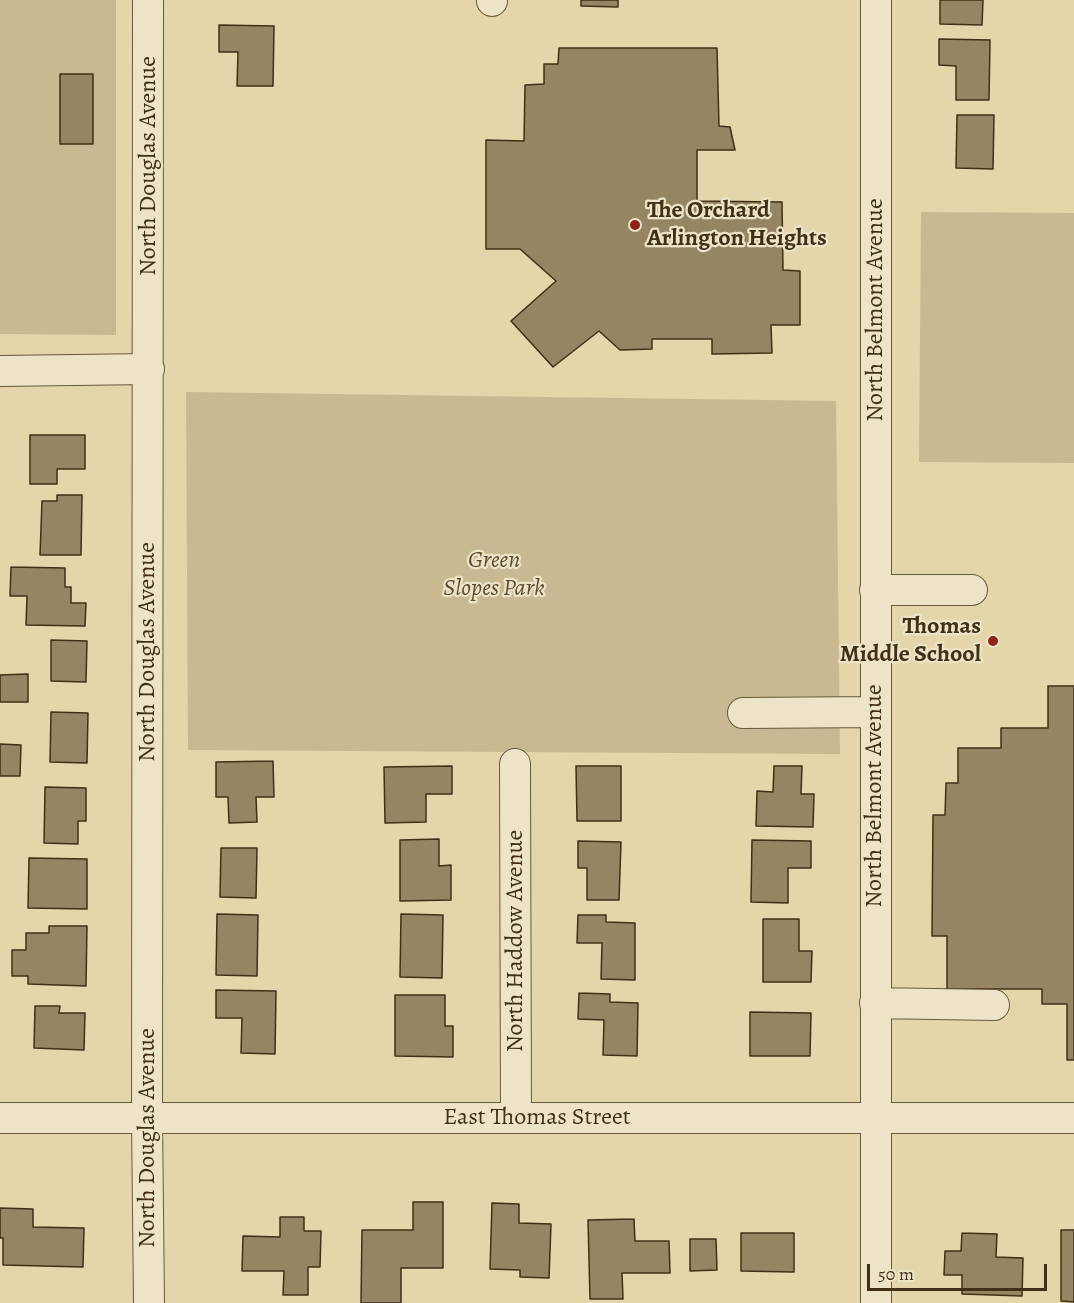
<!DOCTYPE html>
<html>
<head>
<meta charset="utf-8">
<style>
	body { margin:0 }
	#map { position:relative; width:1074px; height:1303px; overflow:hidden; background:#e4d5ab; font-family:Alegreya,serif }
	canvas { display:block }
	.scale { position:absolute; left:867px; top:1264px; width:180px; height:27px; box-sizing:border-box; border:3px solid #412f16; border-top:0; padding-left:8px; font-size:18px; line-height:21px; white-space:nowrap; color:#412f16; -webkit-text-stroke:4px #ede4c8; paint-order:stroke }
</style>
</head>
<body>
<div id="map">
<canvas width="1074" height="1303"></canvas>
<div class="scale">50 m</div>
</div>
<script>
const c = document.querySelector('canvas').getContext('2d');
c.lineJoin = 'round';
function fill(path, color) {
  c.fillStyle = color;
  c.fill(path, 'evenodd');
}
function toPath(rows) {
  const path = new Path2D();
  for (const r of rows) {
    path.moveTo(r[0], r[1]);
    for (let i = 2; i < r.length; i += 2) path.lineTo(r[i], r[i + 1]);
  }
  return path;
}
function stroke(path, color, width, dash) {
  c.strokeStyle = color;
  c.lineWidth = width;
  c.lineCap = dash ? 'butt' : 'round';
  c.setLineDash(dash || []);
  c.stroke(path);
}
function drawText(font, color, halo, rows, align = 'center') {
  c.font = font + ' Alegreya,serif';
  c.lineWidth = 4.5;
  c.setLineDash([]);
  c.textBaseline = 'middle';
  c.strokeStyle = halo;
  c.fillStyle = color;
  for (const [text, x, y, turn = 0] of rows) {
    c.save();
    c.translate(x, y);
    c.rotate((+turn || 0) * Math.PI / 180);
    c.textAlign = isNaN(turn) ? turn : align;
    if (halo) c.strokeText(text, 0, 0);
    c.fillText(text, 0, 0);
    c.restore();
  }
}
const green = toPath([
	[0,0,116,0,116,335,0,334],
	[921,212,1074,213,1074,463,919,462],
	[186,392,836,401,840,754,188,750]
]);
const building = toPath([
	[581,0,618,0,618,7,581,6,581,0],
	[940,0,983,0,982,25,940,24,940,0],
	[219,25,274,26,273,86,237,86,238,52,219,52,219,25],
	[939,39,990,40,989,100,956,100,956,66,939,65,939,39],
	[559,48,717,48,719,126,730,127,735,150,697,150,697,201,782,202,783,270,800,271,800,325,771,325,772,353,712,354,712,339,652,339,652,349,620,350,599,331,553,367,511,321,556,281,520,249,486,249,486,140,524,141,525,85,544,84,544,64,558,64,559,48],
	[60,74,93,74,93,144,60,144,60,74],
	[957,115,994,115,993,169,956,168,957,115],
	[30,435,85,435,85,469,57,469,57,484,30,484,30,435],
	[57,495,82,495,81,555,40,555,42,501,57,501,57,495],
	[11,567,65,568,65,587,71,587,71,603,86,603,85,626,26,625,27,596,10,596,11,567],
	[51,640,87,641,86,682,51,681,51,640],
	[28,674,28,702,0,702,0,675,28,674],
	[1048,686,1074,686,1074,1060,1067,1060,1067,1004,1042,1004,1042,989,947,989,947,936,932,936,933,815,945,815,946,783,958,783,958,748,1001,748,1001,728,1048,728,1048,686],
	[51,712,88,713,87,763,50,762,51,712],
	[0,744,21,745,20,776,0,776,0,744],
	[273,761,274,797,256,797,257,822,229,823,228,797,216,797,216,762,273,761],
	[452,766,452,794,426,794,426,822,385,823,384,767,452,766],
	[576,766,621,766,621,821,577,821,576,766],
	[774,766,802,766,801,794,814,794,813,827,756,826,757,791,773,792,774,766],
	[45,787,86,788,86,821,78,821,78,844,44,843,45,787],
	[439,839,439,866,451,865,451,900,400,901,400,840,439,839],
	[752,840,811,841,811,868,788,868,788,903,751,902,752,840],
	[578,841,621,842,619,900,587,900,587,868,578,868,578,841],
	[221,848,257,848,256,898,220,897,221,848],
	[29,858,87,859,87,909,28,908,29,858],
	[217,914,258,915,257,976,216,975,217,914],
	[401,914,443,915,442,978,400,977,401,914],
	[578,915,606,915,606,922,635,923,635,980,601,979,602,943,577,943,578,915],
	[763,919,799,919,799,951,812,951,811,982,763,982,763,919],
	[49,926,87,926,86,986,28,984,28,976,12,976,12,950,26,950,26,933,49,933,49,926],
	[216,990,276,991,275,1054,241,1053,242,1018,216,1018,216,990],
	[579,993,610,994,610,1002,638,1003,637,1056,603,1055,604,1020,578,1019,579,993],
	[395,995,445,995,445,1026,453,1026,453,1057,395,1056,395,995],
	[35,1006,60,1006,59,1013,85,1013,84,1050,34,1048,35,1006],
	[750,1012,811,1013,810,1056,750,1056,750,1012],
	[413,1202,443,1202,443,1268,401,1268,401,1303,361,1303,362,1230,413,1230,413,1202],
	[492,1203,519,1204,519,1223,551,1224,549,1278,520,1277,520,1270,490,1269,492,1203],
	[0,1208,33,1209,33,1227,84,1228,83,1267,3,1265,3,1238,0,1238,0,1208],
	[280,1217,304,1217,304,1231,321,1231,320,1267,308,1267,308,1295,283,1295,284,1271,242,1271,243,1236,280,1237,280,1217],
	[634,1219,635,1241,669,1241,670,1273,622,1273,623,1299,590,1299,588,1220,634,1219],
	[1061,1230,1074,1230,1074,1302,1061,1301,1061,1230],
	[741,1233,794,1233,794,1272,741,1271,741,1233],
	[962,1233,997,1234,996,1257,1023,1258,1022,1296,962,1294,962,1275,944,1275,945,1251,961,1251,962,1233],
	[690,1239,716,1239,717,1270,690,1271,690,1239]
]);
const minor = toPath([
	[148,0,147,1118,149,1303],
	[876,0,876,1303],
	[492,1,492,0],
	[0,371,149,369],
	[875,590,972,590],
	[743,713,875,712],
	[515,764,516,1118],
	[875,1003,994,1005],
	[0,1118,1074,1118]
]);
const markers = [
	[635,225,6,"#8f2418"],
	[993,641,6,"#8f2418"]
];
const streetNames = [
	["North Douglas Avenue",149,166,-90],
	["North Belmont Avenue",876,310,-90],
	["North Douglas Avenue",148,652,-90],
	["North Belmont Avenue",875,796,-90],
	["North Haddow Avenue",516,941,-90],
	["East Thomas Street",537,1118],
	["North Douglas Avenue",148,1138,-90]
];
const poiNames = [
	["The Orchard",647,211],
	["Arlington Heights",647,239],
	["Thomas",981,627,"right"],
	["Middle School",981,655,"right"]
];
const parkNames = [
	["Green",494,561],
	["Slopes Park",494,589]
];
fill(green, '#c8b992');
fill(building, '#968563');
stroke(building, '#412f16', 1.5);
stroke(minor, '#6a583b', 32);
stroke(minor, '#ede4c8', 30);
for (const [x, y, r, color] of markers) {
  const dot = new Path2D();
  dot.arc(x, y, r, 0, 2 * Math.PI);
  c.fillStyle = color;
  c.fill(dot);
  stroke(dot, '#ede4c8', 2);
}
drawText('24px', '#412f16', '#ede4c8', streetNames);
drawText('bold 24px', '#412f16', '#ede4c8', poiNames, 'left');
drawText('italic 24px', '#5c4b2f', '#ede4c8', parkNames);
</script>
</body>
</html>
